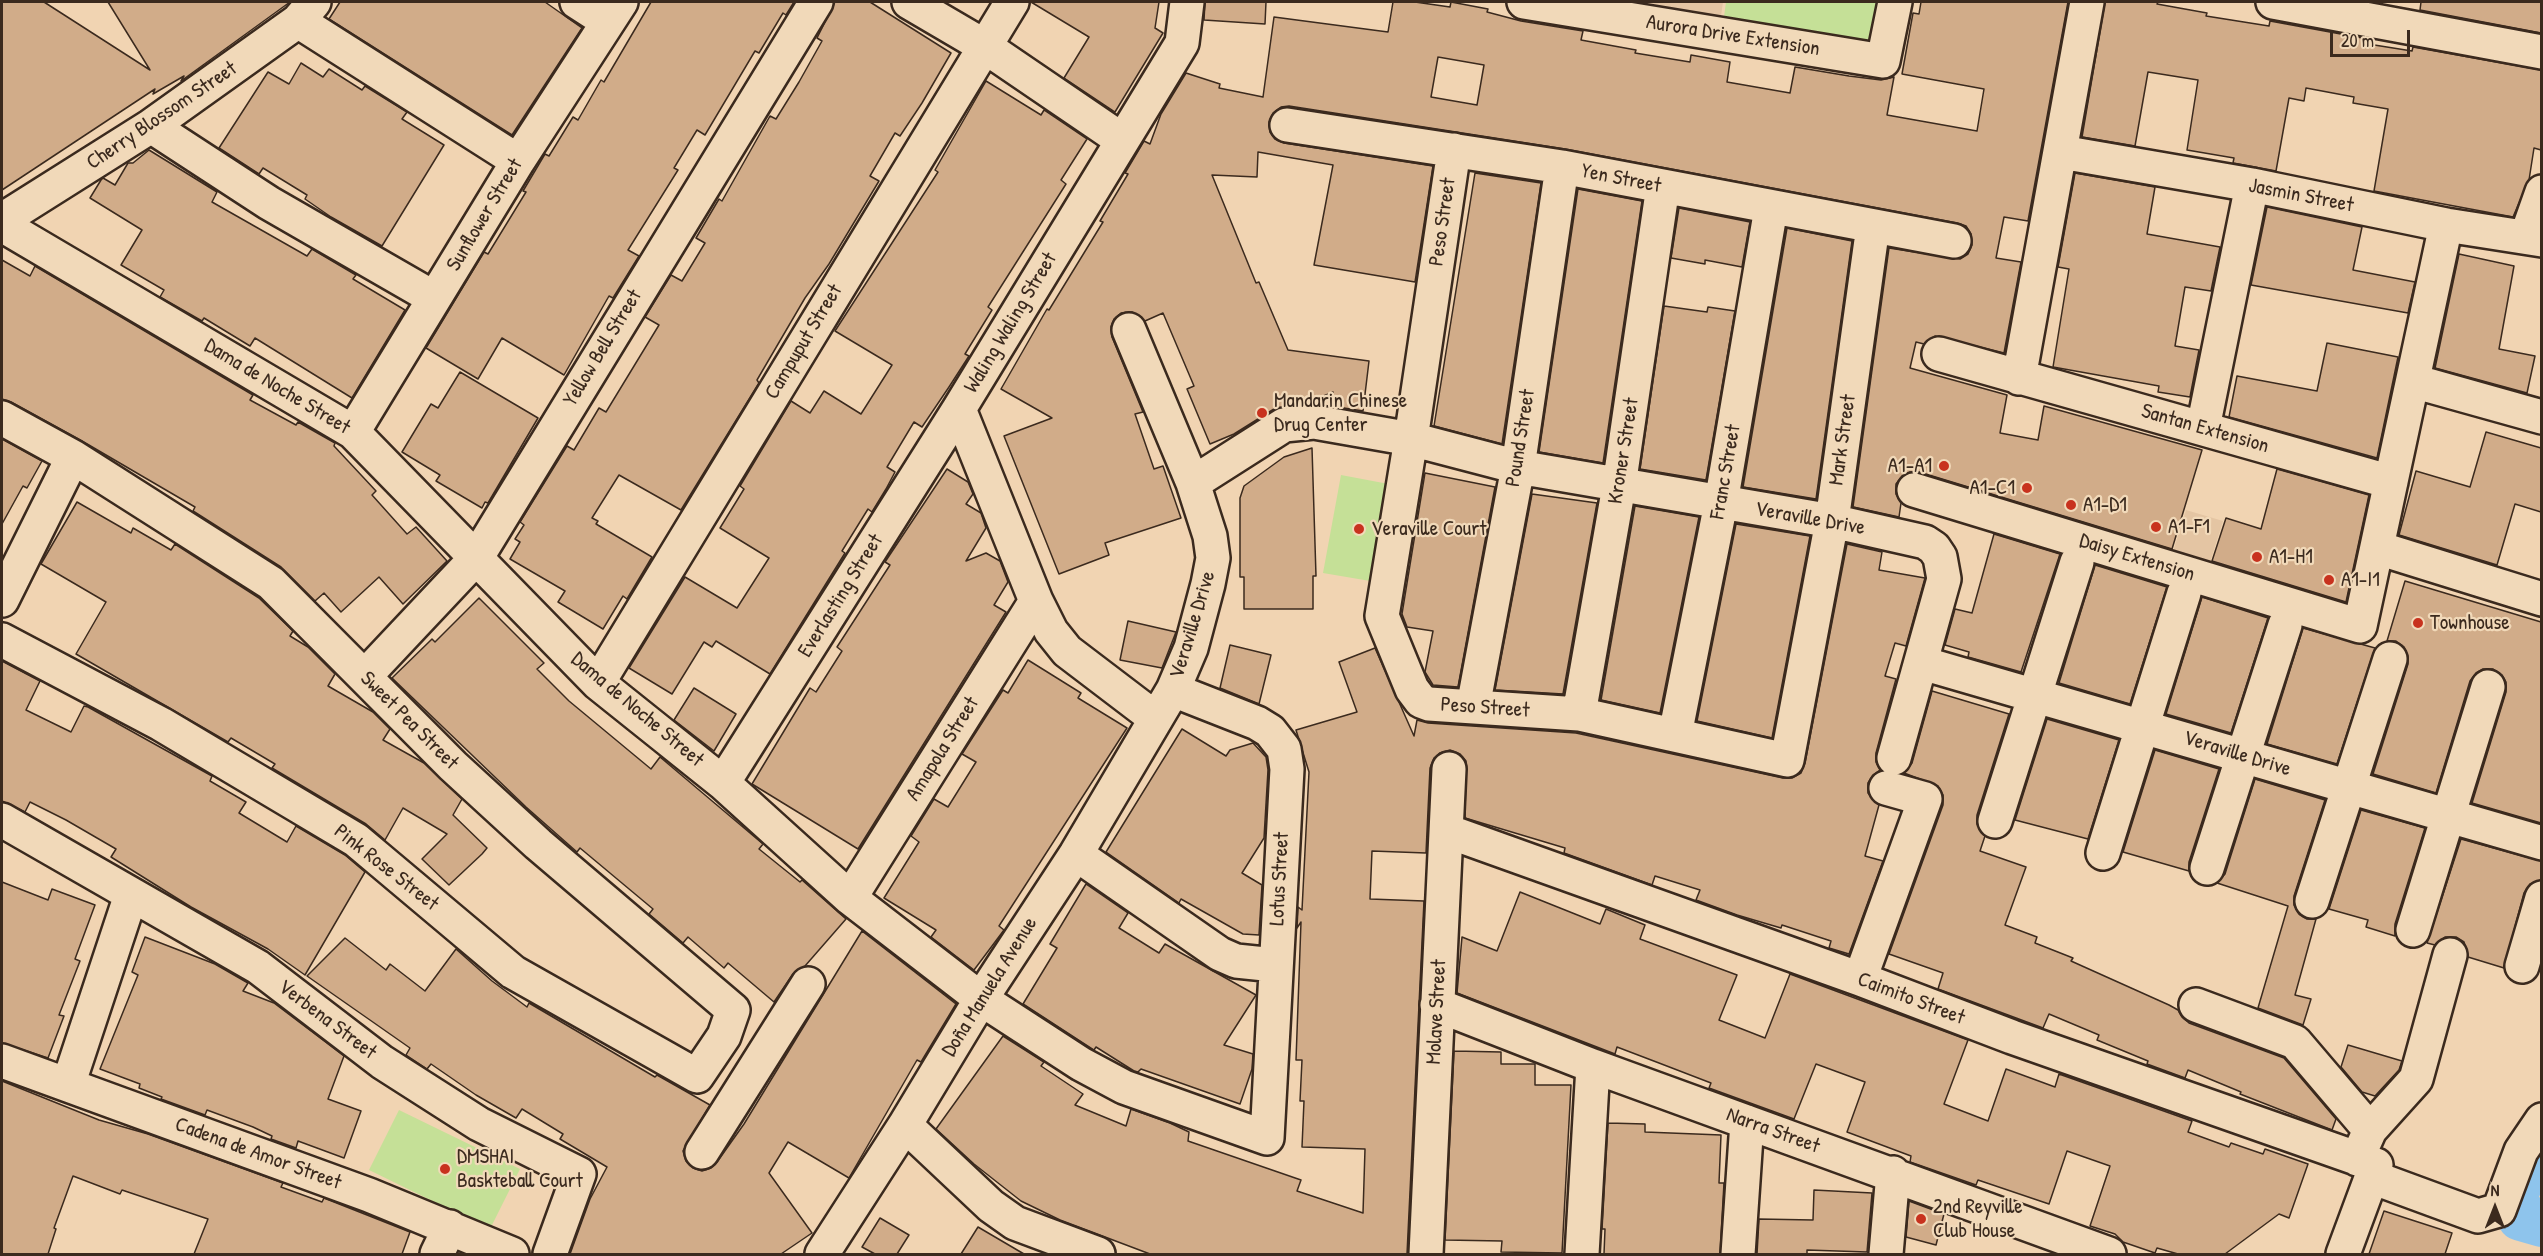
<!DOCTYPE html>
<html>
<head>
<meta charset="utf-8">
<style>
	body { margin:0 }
	#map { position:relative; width:2543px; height:1256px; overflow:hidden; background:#f1d4b2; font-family:"Patrick Hand",sans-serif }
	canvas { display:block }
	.frame { position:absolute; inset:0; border:3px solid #3b2a1e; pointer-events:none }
	.north { position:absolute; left:2465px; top:1178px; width:60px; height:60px; -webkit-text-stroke:4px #f1d9b9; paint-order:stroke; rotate:0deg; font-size:16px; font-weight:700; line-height:24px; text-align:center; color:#3b2a1e }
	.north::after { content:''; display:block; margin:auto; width:21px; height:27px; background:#3b2a1e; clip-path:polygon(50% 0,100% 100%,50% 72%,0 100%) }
	.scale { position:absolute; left:2330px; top:30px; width:80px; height:27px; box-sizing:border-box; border:3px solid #3b2a1e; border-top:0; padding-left:8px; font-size:18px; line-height:21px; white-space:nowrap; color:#3b2a1e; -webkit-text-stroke:4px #f1d9b9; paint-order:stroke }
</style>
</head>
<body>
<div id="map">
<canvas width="2543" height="1256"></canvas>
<div class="frame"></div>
<div class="north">N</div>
<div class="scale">20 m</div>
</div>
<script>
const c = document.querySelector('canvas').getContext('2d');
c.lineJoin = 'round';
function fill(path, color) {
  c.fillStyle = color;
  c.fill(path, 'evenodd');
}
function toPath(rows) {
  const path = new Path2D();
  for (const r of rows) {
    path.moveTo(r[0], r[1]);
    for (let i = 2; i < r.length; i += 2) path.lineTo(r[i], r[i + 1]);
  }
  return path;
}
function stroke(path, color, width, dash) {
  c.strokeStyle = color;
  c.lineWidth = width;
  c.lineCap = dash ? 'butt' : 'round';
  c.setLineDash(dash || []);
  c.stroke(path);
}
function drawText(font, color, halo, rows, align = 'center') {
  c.font = font + ' "Patrick Hand",sans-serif';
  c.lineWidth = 4.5;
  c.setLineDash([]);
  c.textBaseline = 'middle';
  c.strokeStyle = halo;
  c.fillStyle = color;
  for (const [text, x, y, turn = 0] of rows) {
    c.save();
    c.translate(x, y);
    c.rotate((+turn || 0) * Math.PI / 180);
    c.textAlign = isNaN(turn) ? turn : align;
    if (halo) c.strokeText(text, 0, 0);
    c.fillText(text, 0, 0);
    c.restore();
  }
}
const built = toPath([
	[1612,2,1723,2,1721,16],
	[2186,510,2223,521,2207,572,2170,561]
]);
const green = toPath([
	[1726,2,1885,2,1878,43,1724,17],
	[1341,475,1394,485,1376,582,1323,573],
	[399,1110,520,1169,490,1229,369,1170]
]);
const river = toPath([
	[2536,1154,2529,1162,2511,1200,2521,1217,2542,1223]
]);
const building = toPath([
	[2,2,44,2,150,70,108,2,290,2,181,81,184,76,153,94,155,89,2,190,2,2],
	[340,2,545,2,582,28,512,135,329,19,340,2],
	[651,2,794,2,786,15,783,13,759,53,755,51,705,135,697,130,674,168,678,170,628,250,639,256,613,298,609,296,564,375,502,338,478,379,426,348,484,252,488,254,526,192,523,191,545,154,549,156,573,117,578,120,601,80,604,82,651,2],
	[835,2,870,2,951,53,922,103,900,136,895,133,870,176,879,181,829,264,805,298,757,380,759,383,681,510,619,475,592,518,598,521,596,524,652,557,627,599,623,596,603,629,558,602,565,591,510,559,520,542,515,539,524,525,520,522,567,446,574,450,599,408,606,412,659,325,645,317,671,275,682,281,705,243,696,238,719,199,722,201,770,116,776,119,799,82,822,41,817,38,835,2],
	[1031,2,1159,2,1155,28,1163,33,1115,112,1064,78,1089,37,1031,2],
	[1205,2,1266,2,1265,24,1204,20,1205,2],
	[1393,2,1415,2,1450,7,1451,2,1488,9,1487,12,1521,21,1583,31,1581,40,1636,50,1635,53,1690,62,1691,55,1730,62,1727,82,1790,93,1795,67,1849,76,1881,80,1894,77,1887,115,1977,131,1984,89,1902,74,1913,13,1919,14,1921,2,2068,2,2028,221,2004,217,1996,258,2021,262,2004,353,1935,336,1924,344,1916,342,1910,368,2007,395,2000,433,2038,440,2044,406,2202,450,2172,549,1919,472,1910,472,1902,476,1896,484,1896,494,1901,503,1899,517,1853,507,1889,248,1960,259,1968,254,1972,245,1971,234,1966,226,1957,223,1565,149,1289,106,1281,107,1273,113,1269,122,1270,132,1275,139,1284,143,1433,166,1415,282,1314,265,1333,165,1258,152,1257,177,1212,175,1256,283,1259,282,1288,350,1369,361,1363,411,1331,406,1333,392,1305,404,1274,409,1234,434,1210,444,1187,389,1194,386,1163,313,1145,321,1132,312,1121,313,1114,319,1111,327,1112,337,1143,412,1135,414,1154,469,1163,466,1181,518,1105,543,1109,555,1059,574,1004,436,1052,418,1001,389,1047,309,1049,310,1103,222,1100,221,1128,174,1125,173,1144,141,1150,144,1161,114,1186,73,1220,84,1219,88,1263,97,1274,17,1388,32,1393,2],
	[1438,57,1484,65,1477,105,1431,97,1438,57],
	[2105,2,2158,2,2157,4,2207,13,2206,16,2269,26,2270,21,2368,39,2368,44,2412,51,2413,47,2541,70,2541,150,2534,148,2529,180,2513,217,2374,191,2388,109,2353,103,2354,97,2306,88,2304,101,2289,98,2276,171,2233,163,2234,158,2187,150,2198,80,2148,72,2135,146,2082,137,2105,2],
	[2421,2,2541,2,2541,33,2420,10,2421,2],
	[301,63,323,77,329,69,362,90,365,86,407,112,402,119,444,145,382,246,331,217,305,199,307,195,263,168,259,174,219,148,268,72,289,84,301,63],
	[986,81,1041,115,1044,110,1087,139,1061,180,1066,184,988,307,992,310,965,354,969,356,949,387,922,427,914,422,887,467,895,472,886,489,872,512,868,509,842,551,845,553,770,674,716,641,712,647,704,642,672,694,629,668,685,577,737,608,769,558,720,528,744,489,740,486,791,401,810,413,824,391,861,414,892,365,835,331,938,172,935,170,986,81],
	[149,150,217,192,212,202,307,256,312,249,356,275,353,279,405,310,352,398,255,338,250,346,204,318,202,321,160,297,164,290,121,265,142,230,90,198,101,180,103,178,115,185,128,163,133,163,149,150],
	[1475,173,1541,183,1502,444,1434,426,1475,173],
	[2075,173,2155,187,2147,234,2220,247,2211,291,2185,287,2175,346,2199,350,2190,397,2158,392,2159,386,2053,367,2069,269,2058,267,2075,173],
	[1578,189,1642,201,1603,463,1539,452,1578,189],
	[2267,207,2362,227,2353,270,2415,282,2408,313,2251,285,2267,207],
	[1679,208,1750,222,1742,267,1705,260,1705,264,1671,258,1679,208],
	[1787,228,1852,241,1816,499,1743,487,1787,228],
	[2459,254,2514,266,2499,349,2535,356,2527,393,2435,368,2459,254],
	[2,260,30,276,35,266,253,395,250,400,296,425,298,422,335,443,334,446,376,491,372,495,407,534,416,527,447,561,403,604,379,577,341,612,324,593,315,601,281,567,193,511,195,507,82,441,11,402,2,399,2,260],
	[1664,306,1707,312,1708,307,1735,311,1706,480,1640,469,1664,306],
	[2327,343,2398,357,2377,458,2229,417,2237,376,2317,391,2327,343],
	[460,372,538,418,488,503,485,502,482,508,436,481,440,475,402,452,431,404,438,408,460,372],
	[2486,432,2541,448,2541,512,2515,504,2497,565,2399,535,2416,471,2470,487,2486,432],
	[2,439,42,461,27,488,23,486,2,524,2,439],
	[1312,448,1316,576,1313,576,1313,609,1244,609,1244,577,1240,577,1240,498,1244,486,1284,457,1312,448],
	[947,469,968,482,973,494,966,504,981,513,986,528,966,561,986,553,1000,561,1008,582,994,605,1006,612,858,849,752,784,810,688,816,692,842,651,837,647,890,565,885,562,947,469],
	[2277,469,2369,495,2346,602,2212,561,2226,518,2261,529,2277,469],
	[1425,473,1495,487,1458,687,1433,685,1425,672,1433,631,1407,627,1402,614,1425,473],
	[1532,494,1597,503,1563,694,1495,690,1532,494],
	[77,502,131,533,133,528,171,550,175,544,259,598,293,631,290,636,308,647,335,674,328,686,373,712,390,729,383,740,424,763,462,799,453,815,487,848,482,854,449,885,422,859,447,834,403,808,385,840,366,824,272,768,275,764,231,738,228,742,76,654,106,602,41,564,77,502],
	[1635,506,1699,517,1660,713,1601,700,1635,506],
	[1736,524,1810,536,1772,738,1697,721,1736,524],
	[1994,534,2060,554,2021,672,1968,657,1969,652,1945,645,1955,609,1972,613,1994,534],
	[1847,544,1882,552,1879,570,1925,578,1906,646,1895,643,1885,676,1896,679,1876,753,1876,762,1880,770,1873,775,1868,783,1868,793,1879,805,1865,856,1883,861,1849,954,1829,948,1831,941,1782,925,1781,928,1737,915,1696,900,1700,890,1655,876,1652,885,1564,853,1565,848,1465,818,1466,761,1460,754,1450,750,1440,753,1434,758,1430,768,1426,853,1372,851,1370,899,1424,901,1407,1254,1150,1254,1060,1220,1021,1201,974,1164,936,1129,1003,1036,1044,1062,1041,1066,1083,1094,1075,1105,1126,1126,1131,1109,1170,1123,1189,1132,1188,1141,1301,1180,1297,1191,1363,1213,1365,1149,1302,1147,1304,1101,1300,1101,1302,1060,1296,1060,1301,922,1297,928,1298,907,1302,910,1309,772,1296,730,1357,712,1339,662,1375,648,1414,736,1417,720,1428,723,1576,733,1783,778,1792,778,1801,773,1805,763,1847,544],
	[2095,565,2167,587,2130,704,2059,683,2095,565],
	[2405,581,2541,622,2541,823,2472,803,2506,692,2506,682,2502,675,2493,669,2483,669,2476,673,2470,681,2436,793,2373,774,2408,664,2408,656,2404,647,2396,641,2387,641,2405,581],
	[2202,597,2268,618,2231,733,2166,714,2202,597],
	[479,598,544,663,537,669,569,701,651,769,660,757,763,844,759,849,800,882,802,880,846,919,805,966,793,974,774,1002,728,963,724,968,688,937,683,943,649,914,653,909,580,848,577,852,526,807,392,678,432,639,435,642,479,598],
	[1128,621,1176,632,1162,668,1120,660,1128,621],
	[2303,628,2375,648,2337,764,2267,744,2303,628],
	[1230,645,1271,655,1259,704,1220,688,1230,645],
	[1028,660,1081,693,1078,698,1127,728,999,926,1004,930,974,970,931,937,936,930,884,898,919,842,911,836,934,799,948,807,976,762,962,754,1003,690,1008,693,1028,660],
	[2,661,40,681,26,710,71,732,84,706,88,707,212,776,210,781,246,802,239,813,287,842,296,826,345,855,365,872,305,975,268,949,191,907,111,857,116,849,66,820,30,802,25,812,2,801,2,661],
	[694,688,736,714,714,751,674,720,694,688],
	[1932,691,2009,714,1977,815,1977,824,1985,836,1980,851,2026,867,2005,925,2037,937,2035,943,2073,958,2071,961,2169,1005,2178,1010,2182,1017,2189,1023,2284,1058,2336,1119,2332,1130,2240,1094,2241,1092,2188,1070,2185,1078,2147,1064,2148,1061,2097,1040,2099,1035,2049,1014,2043,1028,1938,989,1943,973,1889,954,1943,805,1943,795,1938,786,1904,773,1912,763,1932,691],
	[2047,719,2119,740,2088,839,2015,820,2047,719],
	[1182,729,1226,756,1230,750,1253,743,1266,757,1268,770,1264,838,1242,873,1262,885,1259,935,1243,934,1181,899,1179,903,1106,852,1182,729],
	[2155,750,2219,769,2189,862,2189,871,2123,852,2155,750],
	[2255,779,2325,800,2294,896,2294,905,2299,914,2307,919,2316,919,2295,995,2311,999,2303,1025,2258,1008,2288,906,2217,883,2225,874,2255,779],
	[2361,810,2425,828,2395,924,2395,936,2366,927,2368,920,2329,909,2361,810],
	[2461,839,2541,861,2541,880,2530,884,2524,893,2504,968,2468,957,2464,942,2456,937,2445,937,2435,945,2427,943,2461,839],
	[2,882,48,900,52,889,95,905,75,959,80,961,59,1015,64,1016,48,1058,2,1043,2,882],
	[1086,884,1128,913,1119,928,1159,953,1165,944,1256,995,1224,1045,1253,1054,1252,1069,1240,1104,1141,1069,1138,1072,1134,1071,1096,1047,1094,1050,1091,1048,1023,1004,1057,948,1050,944,1086,884],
	[1520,892,1600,924,1606,909,1645,925,1640,939,1737,975,1719,1020,1765,1038,1790,974,1968,1040,1944,1104,1988,1121,2006,1069,2055,1087,2059,1074,2192,1121,2188,1132,2229,1147,2231,1143,2263,1154,2265,1149,2308,1164,2289,1218,2279,1214,2225,1254,2178,1254,2157,1248,2155,1253,2123,1242,2115,1234,2090,1226,2110,1166,2067,1151,2049,1204,1978,1180,1976,1185,1910,1162,1911,1156,1847,1132,1865,1082,1816,1064,1794,1119,1709,1088,1711,1083,1659,1063,1617,1047,1615,1054,1457,993,1462,937,1497,951,1520,892],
	[862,931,956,1004,921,1062,917,1060,849,1178,788,1142,769,1173,812,1233,781,1254,570,1254,590,1199,607,1167,560,1139,563,1134,522,1109,516,1118,476,1095,431,1064,427,1069,406,1055,410,1048,307,976,345,938,386,970,390,964,425,991,456,949,492,981,527,1007,529,1003,655,1077,657,1075,710,1105,683,1151,686,1161,693,1168,702,1171,711,1168,717,1162,744,1124,862,931],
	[145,937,215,964,248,983,243,991,274,1003,344,1056,328,1099,361,1111,344,1158,298,1141,296,1148,271,1139,272,1136,253,1127,207,1110,205,1115,161,1099,162,1097,139,1088,140,1084,100,1069,138,975,132,972,145,937],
	[2348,1045,2402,1061,2399,1070,2375,1096,2362,1092,2341,1067,2348,1045],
	[1454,1051,1501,1052,1501,1064,1535,1064,1535,1085,1571,1085,1562,1253,1501,1252,1502,1241,1445,1240,1454,1051],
	[2,1081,99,1120,148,1134,283,1183,281,1187,322,1202,324,1198,410,1232,402,1254,194,1254,208,1219,122,1190,120,1194,73,1176,54,1228,56,1229,48,1254,2,1254,2,1081],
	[1608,1123,1645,1124,1645,1132,1721,1135,1719,1183,1724,1183,1720,1254,1604,1254,1605,1229,1602,1229,1608,1123],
	[1814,1190,1872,1193,1867,1252,1807,1250,1807,1254,1757,1254,1759,1219,1813,1220,1814,1190],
	[1909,1201,1944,1214,1936,1245,1906,1237,1909,1201],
	[2384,1211,2452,1233,2445,1254,2369,1254,2384,1211],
	[880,1218,909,1235,897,1254,875,1254,862,1247,880,1218],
	[978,1227,1024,1254,961,1254,978,1227]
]);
const minor = toPath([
	[577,2,608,22],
	[909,2,984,46,1122,140],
	[1524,2,1883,61,1895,2],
	[2273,2,2542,52],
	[298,21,518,161],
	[1287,125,1562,167,1954,241],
	[151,126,269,203,434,298],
	[1454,150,1411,439,1382,616,1412,689,1421,701,1429,704,1579,714,1787,760,1832,521,1873,226],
	[2061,152,2252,185,2446,225,2542,240],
	[2,220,151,126,298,21,314,2],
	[2,225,353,432,598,683,723,783,850,898,981,999,1081,1064,1124,1087,1267,1138,1287,769,1284,749,1270,731,1257,723,1173,690],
	[2526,237,2542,192],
	[1939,354,2391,482],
	[2019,378,2087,2],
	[2413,381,2542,417],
	[2,418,73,457,271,583,453,766,538,844,733,1010,724,1036,697,1076,513,972,356,840,161,724,2,640],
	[2203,428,2252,185],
	[353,432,518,161,621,2],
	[1193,483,1284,425,1314,422,1411,439,1518,467,1832,521,1925,542,1934,548,1940,557,1944,579,1894,758],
	[1914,490,2360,626,2446,225],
	[2378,548,2542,599],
	[2,600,73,457],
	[1922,663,2542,843],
	[365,676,477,557,816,2],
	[598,683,1012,2],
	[1473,707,1518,467,1562,167],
	[1579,714,1619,486,1663,186],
	[1155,718,1067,651,1051,631,1036,601,959,409,1182,43,1187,2],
	[1675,735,1721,503,1771,208],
	[723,783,959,409],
	[2,820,258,967,382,1062,479,1124,579,1174,550,1254],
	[1995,821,2077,562],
	[1447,831,1860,979,2012,1037,2376,1165,2343,1254],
	[2103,853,2184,593],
	[1076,854,1220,954,1236,961,1275,965],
	[2207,868,2285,625],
	[850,898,1036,601],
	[2312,901,2390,659],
	[2413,930,2488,687],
	[2522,966,2542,898],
	[1860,979,1925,799,1886,788],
	[1437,1005,1593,1066,2109,1254],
	[2196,1005,2295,1042,2370,1130],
	[2,1061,369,1195,512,1254],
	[68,1085,131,895],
	[905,1125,991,1206,1015,1223,1098,1254],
	[702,1152,808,984],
	[2357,1159,2370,1130,2416,1079,2450,955],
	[2372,1177,2478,1216,2499,1210,2521,1151,2542,1120],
	[437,1254,450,1227],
	[822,1254,905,1125,981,999,1076,854,1173,690,1191,648,1208,584,1213,558,1210,536,1193,483,1129,330],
	[1426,1254,1449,769],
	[1582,1254,1593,1066],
	[1738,1254,1747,1122],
	[1886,1254,1893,1173]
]);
const markers = [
	[1262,413,6,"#c8321e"],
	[1944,466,6,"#c8321e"],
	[2027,488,6,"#c8321e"],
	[2071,505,6,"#c8321e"],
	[2156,527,6,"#c8321e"],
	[1359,529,6,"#c8321e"],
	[2257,557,6,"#c8321e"],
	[2329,580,6,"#c8321e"],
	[2418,623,6,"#c8321e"],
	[445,1169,6,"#c8321e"],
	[1921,1219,6,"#c8321e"]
];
const streetNames = [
	["Aurora Drive Extension",1733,36,9],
	["Cherry Blossom Street",162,116,-34],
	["Yen Street",1621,179,11],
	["Jasmin Street",2301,196,11],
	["Sunflower Street",485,215,-59],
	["Peso Street",1443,222,-82],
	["Waling Waling Street",1011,323,-59],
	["Campuput Street",804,342,-59],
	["Yellow Bell Street",603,348,-59],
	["Dama de Noche Street",277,387,31],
	["Santan Extension",2205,429,16],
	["Pound Street",1521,438,-81],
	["Mark Street",1843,440,-82],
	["Kroner Street",1624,451,-81],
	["Franc Street",1726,472,-80],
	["Veraville Drive",1810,519,10],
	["Daisy Extension",2137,558,17],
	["Everlasting Street",841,596,-58],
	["Veraville Drive",1193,625,-73],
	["Peso Street",1485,708,4],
	["Dama de Noche Street",637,710,40],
	["Sweet Pea Street",409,721,45],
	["Amapola Street",943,749,-58],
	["Veraville Drive",2237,754,17],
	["Pink Rose Street",386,868,38],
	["Lotus Street",1280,879,-87],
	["Doña Manuela Avenue",990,987,-58],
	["Caimito Street",1911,999,21],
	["Molave Street",1437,1012,-87],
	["Verbena Street",327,1020,37],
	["Narra Street",1773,1131,20],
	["Cadena de Amor Street",258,1154,20]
];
const poiNames = [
	["Mandarin Chinese",1274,401],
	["Drug Center",1274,425],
	["A1-A1",1932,466,"right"],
	["A1-C1",2015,488,"right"],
	["A1-D1",2083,505],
	["A1-F1",2168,527],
	["Veraville Court",1371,529],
	["A1-H1",2269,557],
	["A1-I1",2341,580],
	["Townhouse",2430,623],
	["DMSHAI",457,1157],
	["Baskteball Court",457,1181],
	["2nd Reyville",1933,1207],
	["Club House",1933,1231]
];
fill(built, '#e4c5a3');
fill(green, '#c5e097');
stroke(river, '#8ec4ec', 48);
fill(building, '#d1ac89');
stroke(building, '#3b2a1e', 1.5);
stroke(minor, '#3b2a1e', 38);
stroke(minor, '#f1d9b9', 33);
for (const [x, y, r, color] of markers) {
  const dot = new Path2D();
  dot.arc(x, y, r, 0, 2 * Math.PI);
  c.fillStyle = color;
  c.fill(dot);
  stroke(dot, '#f1d9b9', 2);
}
drawText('21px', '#3b2a1e', '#f1d9b9', streetNames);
drawText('21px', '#3b2a1e', '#f1d9b9', poiNames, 'left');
</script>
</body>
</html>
